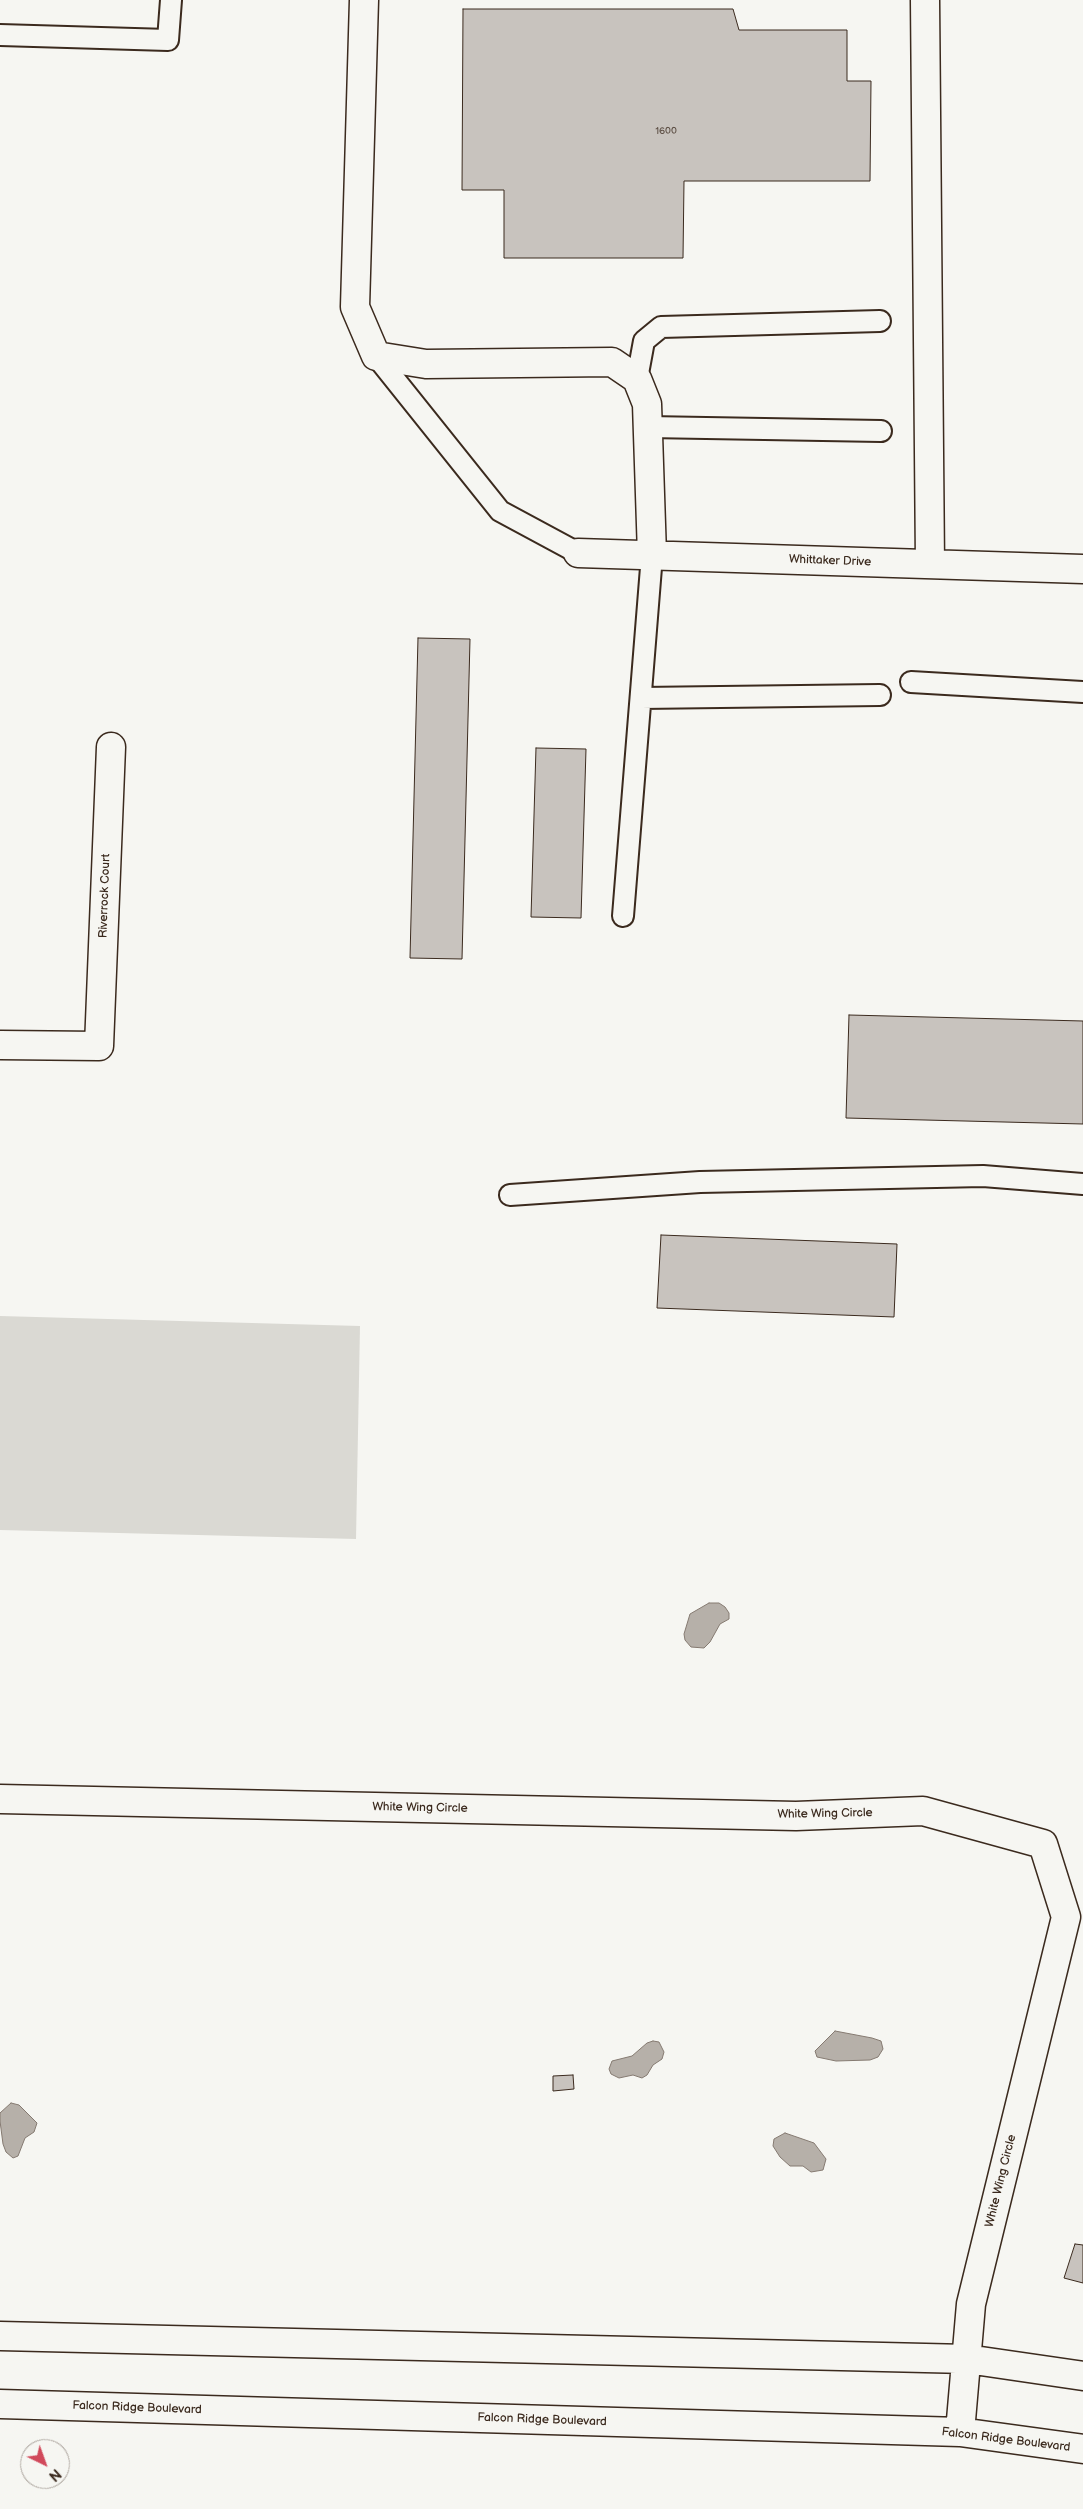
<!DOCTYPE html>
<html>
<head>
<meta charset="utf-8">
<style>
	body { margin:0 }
	#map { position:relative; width:1083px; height:2509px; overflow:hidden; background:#f6f6f2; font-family:"Balsamiq Sans",sans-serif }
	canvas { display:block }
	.north { position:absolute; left:20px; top:2439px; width:50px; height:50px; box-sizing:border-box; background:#f6f6f2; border:1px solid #aba49d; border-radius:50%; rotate:138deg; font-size:14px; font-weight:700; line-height:20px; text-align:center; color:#3b2a1e }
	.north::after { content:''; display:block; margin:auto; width:18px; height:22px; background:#d1495b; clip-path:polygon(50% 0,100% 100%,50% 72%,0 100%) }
</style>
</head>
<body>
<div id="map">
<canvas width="1083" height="2509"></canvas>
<div class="north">N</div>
</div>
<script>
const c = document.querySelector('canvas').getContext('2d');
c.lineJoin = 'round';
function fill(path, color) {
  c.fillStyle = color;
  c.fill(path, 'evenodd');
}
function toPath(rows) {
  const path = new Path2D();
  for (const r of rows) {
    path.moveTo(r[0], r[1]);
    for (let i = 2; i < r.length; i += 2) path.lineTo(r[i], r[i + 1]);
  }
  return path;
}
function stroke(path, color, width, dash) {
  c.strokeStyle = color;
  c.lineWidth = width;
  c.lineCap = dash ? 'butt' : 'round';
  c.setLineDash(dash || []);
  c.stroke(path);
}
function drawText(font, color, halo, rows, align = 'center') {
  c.font = font + ' "Balsamiq Sans",sans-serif';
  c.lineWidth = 4;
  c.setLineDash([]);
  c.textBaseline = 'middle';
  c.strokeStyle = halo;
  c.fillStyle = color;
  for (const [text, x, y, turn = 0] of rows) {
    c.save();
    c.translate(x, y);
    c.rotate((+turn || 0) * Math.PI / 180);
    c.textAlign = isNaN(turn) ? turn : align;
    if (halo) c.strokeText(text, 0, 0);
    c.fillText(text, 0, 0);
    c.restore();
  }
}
const green = toPath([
	[0,1316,360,1326,356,1539,0,1530]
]);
const water = toPath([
	[709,1603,719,1603,725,1607,729,1613,729,1619,720,1624,710,1642,704,1648,691,1647,685,1640,684,1634,690,1614,709,1603],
	[835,2031,872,2038,881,2041,883,2049,878,2057,870,2060,836,2061,817,2057,815,2051,835,2031],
	[653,2041,659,2042,664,2052,662,2059,653,2065,647,2075,642,2078,633,2075,619,2078,611,2074,609,2069,612,2061,632,2056,647,2043,653,2041],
	[11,2103,19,2105,37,2123,34,2132,25,2138,18,2156,13,2158,6,2152,3,2144,0,2121,0,2113,11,2103],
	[785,2133,814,2143,826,2159,823,2170,811,2172,803,2166,790,2166,780,2157,773,2146,774,2139,785,2133]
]);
const building = toPath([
	[463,9,733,9,739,30,847,30,847,81,871,81,870,181,684,181,683,258,504,258,504,190,462,190,463,9],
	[418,638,470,639,462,959,410,958,418,638],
	[536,748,586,749,581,918,531,917,536,748],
	[849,1015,1083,1021,1083,1124,846,1118,849,1015],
	[661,1235,897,1244,894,1317,657,1308,661,1235],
	[573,2075,574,2089,553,2091,553,2076,573,2075],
	[1075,2244,1083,2245,1083,2283,1064,2278,1075,2244]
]);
const lane = toPath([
	[0,35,168,40,171,0],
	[376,356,500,511,578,553],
	[637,379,644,341,661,327,880,321],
	[648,427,881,431],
	[911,682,1083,692],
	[641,698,880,695],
	[623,916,652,555],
	[510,1195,700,1182,983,1176,1083,1184]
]);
const street = toPath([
	[364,0,355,307,376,356,426,364,612,362,637,379,647,404,652,555],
	[925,0,930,564],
	[578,553,1083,569],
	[0,1045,99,1046,111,747],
	[0,1799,796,1816,923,1811,1043,1844,1066,1917,971,2304,960,2432],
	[0,2336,967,2359,1083,2376],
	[0,2404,960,2432,1083,2449]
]);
const numberNames = [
	["1600",666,131]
];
const streetNames = [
	["Whittaker Drive",830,561,2],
	["Riverrock Court",105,896,-88],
	["White Wing Circle",420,1808,1],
	["White Wing Circle",825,1814,-1],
	["White Wing Circle",1001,2181,-76],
	["Falcon Ridge Boulevard",137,2408,2],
	["Falcon Ridge Boulevard",542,2420,2],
	["Falcon Ridge Boulevard",1006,2440,7]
];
fill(green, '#dad9d3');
fill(water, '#b6b0a9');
stroke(water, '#857a71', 1);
fill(building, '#c8c3be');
stroke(building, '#3b2a1e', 1);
stroke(lane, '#3b2a1e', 24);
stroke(street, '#3b2a1e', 31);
stroke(lane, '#f6f6f2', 20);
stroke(street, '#f6f6f2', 28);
drawText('10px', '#5e5046', null, numberNames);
drawText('12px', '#3b2a1e', '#f6f6f2', streetNames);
</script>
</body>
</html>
